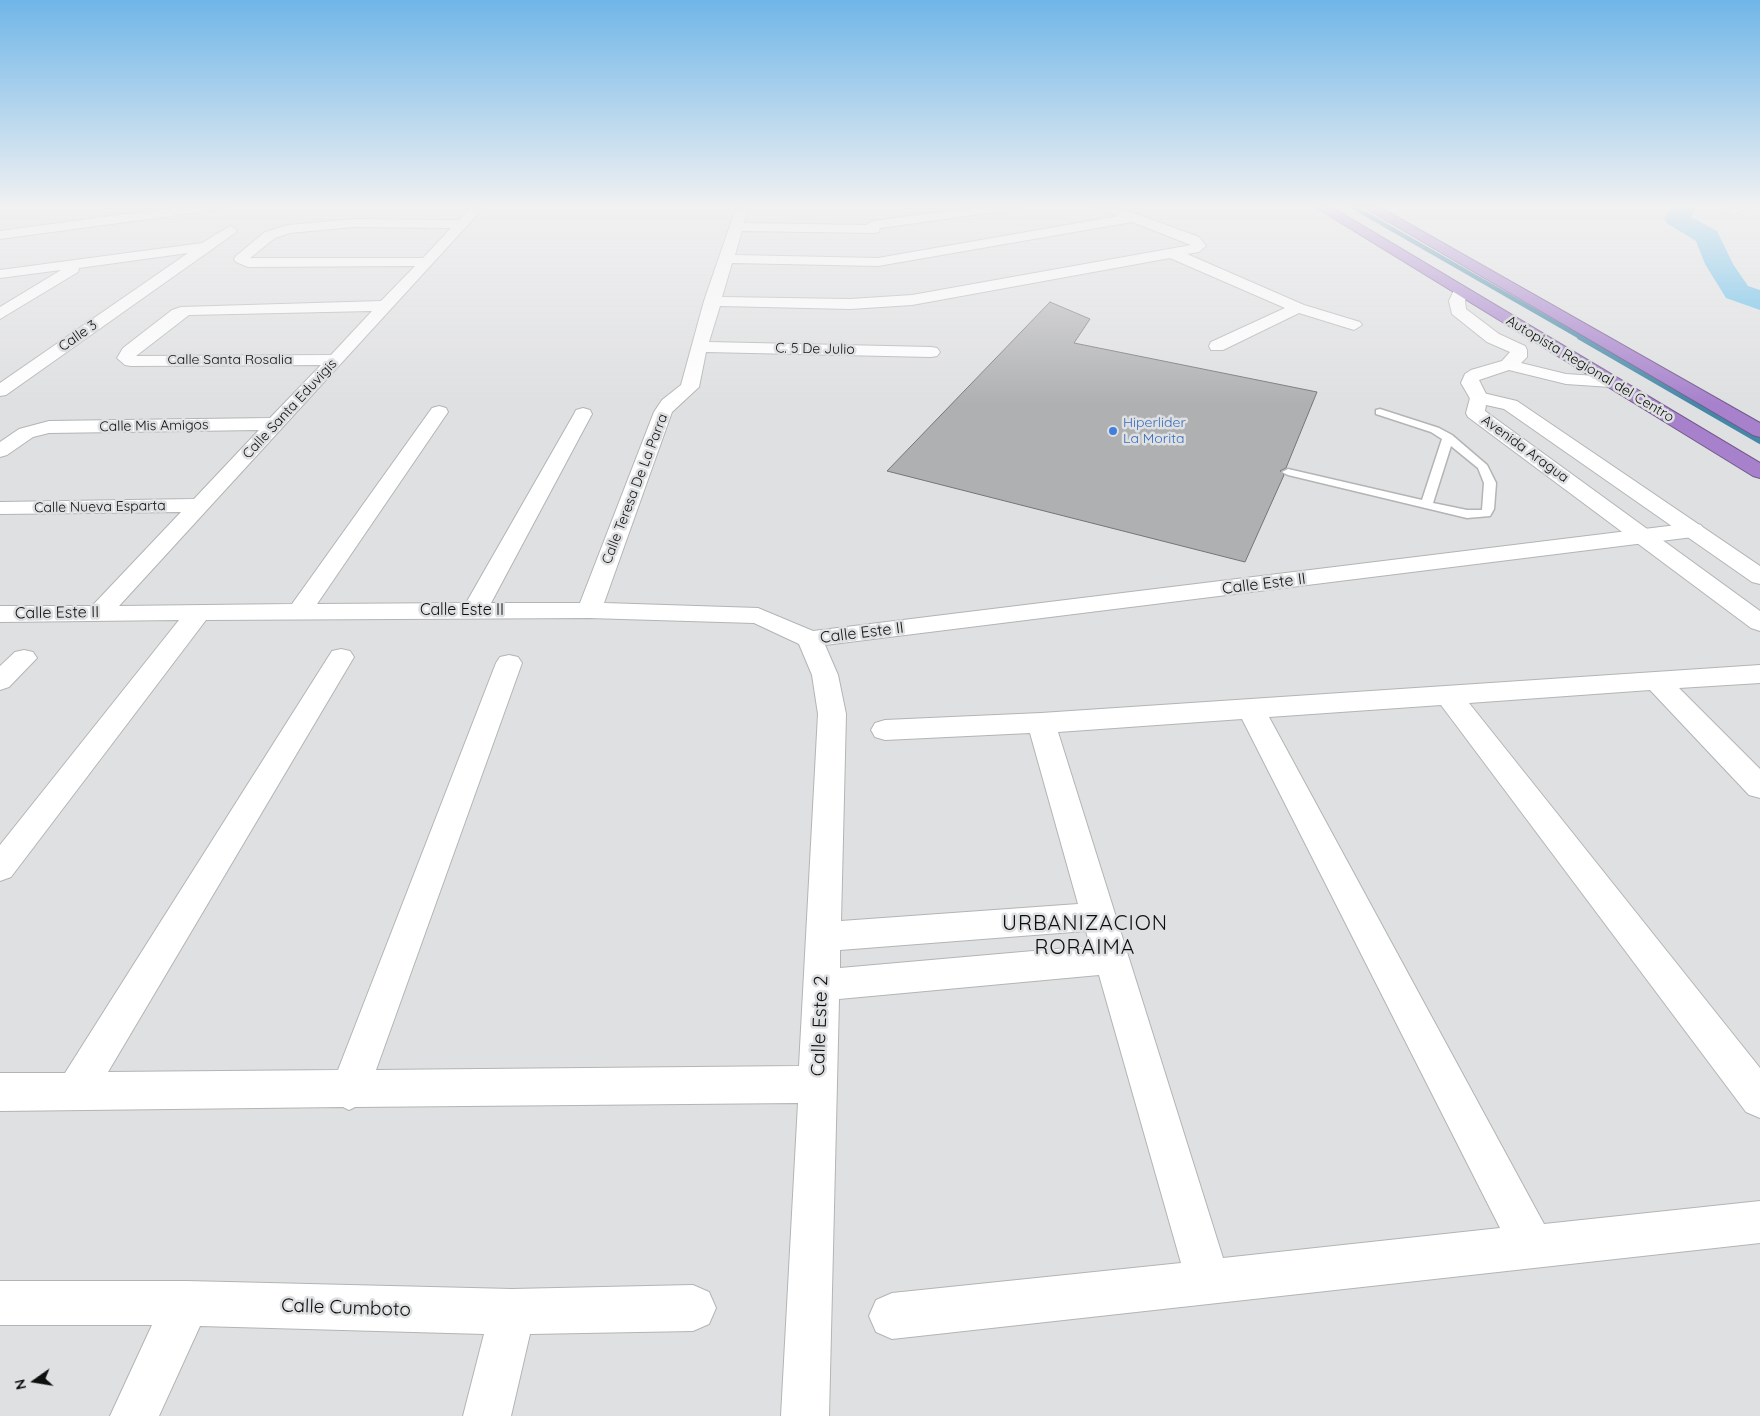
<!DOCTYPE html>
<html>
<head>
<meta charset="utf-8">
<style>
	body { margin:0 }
	#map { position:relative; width:1760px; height:1416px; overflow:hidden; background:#dfe0e1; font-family:Quicksand,sans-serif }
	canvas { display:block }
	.north { position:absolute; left:10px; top:1356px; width:50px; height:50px; -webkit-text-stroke:4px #dfe0e1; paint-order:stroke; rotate:257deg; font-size:14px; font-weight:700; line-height:20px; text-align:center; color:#0e0f0f }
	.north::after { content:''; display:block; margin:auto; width:18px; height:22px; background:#0e0f0f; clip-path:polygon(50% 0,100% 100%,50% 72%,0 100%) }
</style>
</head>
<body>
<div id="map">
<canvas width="1760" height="1416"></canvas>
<div class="north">N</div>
</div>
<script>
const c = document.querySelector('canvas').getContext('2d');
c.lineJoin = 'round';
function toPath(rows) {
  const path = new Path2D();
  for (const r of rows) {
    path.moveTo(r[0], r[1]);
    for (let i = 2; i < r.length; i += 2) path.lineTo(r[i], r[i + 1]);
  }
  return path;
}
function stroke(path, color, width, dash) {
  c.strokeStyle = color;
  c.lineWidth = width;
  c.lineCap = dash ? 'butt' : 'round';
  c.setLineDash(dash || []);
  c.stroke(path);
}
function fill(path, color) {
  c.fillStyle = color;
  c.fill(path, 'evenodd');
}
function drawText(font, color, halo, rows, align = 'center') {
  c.font = font + ' Quicksand,sans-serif';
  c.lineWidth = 5;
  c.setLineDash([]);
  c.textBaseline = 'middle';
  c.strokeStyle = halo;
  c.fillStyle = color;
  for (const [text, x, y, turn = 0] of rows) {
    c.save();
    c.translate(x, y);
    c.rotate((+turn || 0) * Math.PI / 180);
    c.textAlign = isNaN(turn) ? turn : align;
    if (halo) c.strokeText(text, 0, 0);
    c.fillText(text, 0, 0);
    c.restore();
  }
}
const streamFar1 = toPath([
	[1350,205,1582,338]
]);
const stream = toPath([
	[1580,337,1760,441]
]);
const river = toPath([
	[1673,205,1698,205,1691,217,1717,231,1733,264,1748,286,1760,290,1760,310,1726,298,1705,264,1696,241,1668,224,1664,219,1673,205]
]);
const building = toPath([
	[1050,302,1090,319,1074,343,1317,392,1286,468,1280,471,1284,475,1245,562,887,471,1050,302]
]);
const service = toPath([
	[1380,409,1439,428,1452,435,1487,465,1496,483,1494,509,1490,516,1467,518,1288,475,1282,472,1288,469,1422,500,1442,439,1431,432,1376,414,1376,410,1380,409],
	[1451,446,1478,468,1484,483,1482,510,1467,510,1433,503,1451,446]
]);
const minor = toPath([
	[192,205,229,205,223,209,0,239,0,231,192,205],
	[473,205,486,205,119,606,292,604,432,408,439,406,446,408,448,412,317,604,466,603,574,414,576,410,583,408,590,410,592,414,491,603,580,603,654,412,662,400,681,385,704,301,737,205,749,205,744,223,866,225,873,221,988,205,1024,205,1018,209,880,228,879,232,874,233,742,231,735,255,878,258,1118,216,1093,205,1112,205,1199,237,1206,246,1199,252,1187,254,1304,305,1360,322,1362,325,1354,330,1299,313,1223,350,1211,350,1209,346,1211,342,1285,308,1170,258,912,305,850,309,720,306,709,342,931,347,937,348,940,352,937,356,931,357,706,352,699,387,672,412,604,603,758,608,813,631,1693,523,1701,525,1704,530,1701,535,1693,537,825,645,838,675,846,714,841,921,1078,904,1030,733,885,740,875,737,871,730,875,723,885,720,1041,713,1760,665,1760,683,1679,688,1760,769,1760,798,1749,795,1650,690,1469,703,1760,1068,1760,1118,1746,1112,1441,705,1269,717,1544,1224,1760,1201,1760,1243,892,1339,876,1332,869,1316,876,1300,892,1293,1181,1263,1099,975,839,999,829,1416,781,1416,798,1103,355,1107,349,1110,343,1107,0,1111,0,1073,65,1073,332,651,341,649,350,651,354,657,108,1072,338,1070,496,663,500,657,509,655,518,657,522,663,376,1070,799,1066,818,714,812,675,799,644,754,623,589,618,206,620,11,877,0,881,0,845,179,620,0,622,0,606,92,606,181,512,0,514,0,502,194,499,259,430,49,433,33,437,7,455,0,457,0,442,19,429,49,421,270,418,321,365,131,366,125,365,117,358,123,348,172,310,181,307,381,301,415,266,248,267,236,262,234,259,236,256,265,232,288,225,353,219,459,220,473,205],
	[1132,222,1191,245,912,295,850,299,722,297,732,263,878,266,1132,222],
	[353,227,451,228,423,258,250,258,275,238,290,233,353,227],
	[372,311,331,355,136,356,189,315,372,311],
	[1242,719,1500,1228,1223,1258,1058,732,1242,719],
	[1086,931,1090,946,840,968,840,950,1086,931],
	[1737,205,1758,205,1732,215,1726,211,1737,205],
	[230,226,237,230,235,233,6,395,0,396,0,383,188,253,79,268,78,272,0,319,0,307,61,270,0,278,0,270,202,243,230,226],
	[1460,286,1468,291,1465,301,1466,309,1499,334,1525,346,1527,350,1527,357,1521,363,1566,374,1611,377,1617,378,1620,382,1617,386,1611,387,1566,384,1509,370,1479,380,1488,398,1486,402,1479,404,1472,402,1461,383,1465,374,1471,370,1502,361,1510,352,1487,342,1452,314,1449,301,1455,288,1460,286],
	[24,650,33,652,37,658,9,687,0,690,0,666,15,652,24,650],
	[0,1281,187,1281,512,1289,693,1285,709,1292,716,1308,709,1324,693,1331,530,1334,511,1416,463,1416,484,1334,200,1326,159,1416,110,1416,152,1325,0,1325,0,1281]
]);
const tertiary = toPath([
	[1479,392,1517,401,1760,566,1760,584,1752,582,1504,409,1486,405,1485,411,1760,611,1760,631,1751,628,1468,417,1466,413,1470,398,1472,394,1479,392]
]);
const motorway = toPath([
	[1312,205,1328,205,1760,463,1760,478,1753,476,1312,205],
	[1360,205,1376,205,1760,423,1760,437,1753,435,1360,205]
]);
const markers = [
	[1113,431,5,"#3f7fe0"]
];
const farStreetnames = [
	["Calle 3",78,336,-35],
	["C. 5 De Julio",815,349,1],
	["Calle Santa Rosalia",230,360],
	["Autopista Regional del Centro",1590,369,31],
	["Calle Santa Eduvigis",290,409,-47],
	["Calle Mis Amigos",154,426,-1],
	["Avenida Aragua",1525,449,36],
	["Calle Teresa De La Parra",635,489,-69],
	["Calle Nueva Esparta",100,507,-1]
];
const farShopnames = [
	["Hiperlider",1123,423],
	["La Morita",1123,439]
];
const streetNames = [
	["Calle Este II",1264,584,-7],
	["Calle Este II",462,610],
	["Calle Este II",57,613,-1],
	["Calle Este II",862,633,-7]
];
const nearStreetnames = [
	["Calle Este 2",820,1026,-88],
	["Calle Cumboto",346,1308,2]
];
const nearNeighbourhoodnames = [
	["URBANIZACION",1085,924],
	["RORAIMA",1085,948]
];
stroke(streamFar1, '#4587a7', 4.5);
stroke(stream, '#4587a7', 6);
fill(river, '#5dbae8');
fill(building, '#afb0b1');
stroke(building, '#747576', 1);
stroke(service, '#b3b4b5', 3);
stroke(minor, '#b3b4b5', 2);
stroke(tertiary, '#b3b4b5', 2);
stroke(motorway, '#71598a', 2);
fill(service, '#fff');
fill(minor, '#fff');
fill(tertiary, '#fff');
fill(motorway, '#a781cc');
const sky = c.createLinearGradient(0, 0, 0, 404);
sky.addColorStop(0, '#70b6e8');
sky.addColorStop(0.51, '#f1f1f2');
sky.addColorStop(1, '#f1f1f200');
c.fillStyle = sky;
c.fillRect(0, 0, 1760, 404);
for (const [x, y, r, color] of markers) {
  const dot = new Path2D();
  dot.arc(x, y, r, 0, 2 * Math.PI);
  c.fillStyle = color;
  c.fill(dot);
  stroke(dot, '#dfe0e1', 2);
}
drawText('14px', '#0e0f0f', '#dfe0e1', farStreetnames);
drawText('14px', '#366cbe', '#dfe0e1', farShopnames, 'left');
drawText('16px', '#0e0f0f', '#dfe0e1', streetNames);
drawText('19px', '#0e0f0f', '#dfe0e1', nearStreetnames);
c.letterSpacing = '1px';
drawText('21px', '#0e0f0f', '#dfe0e1', nearNeighbourhoodnames);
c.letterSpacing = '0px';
</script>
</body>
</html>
